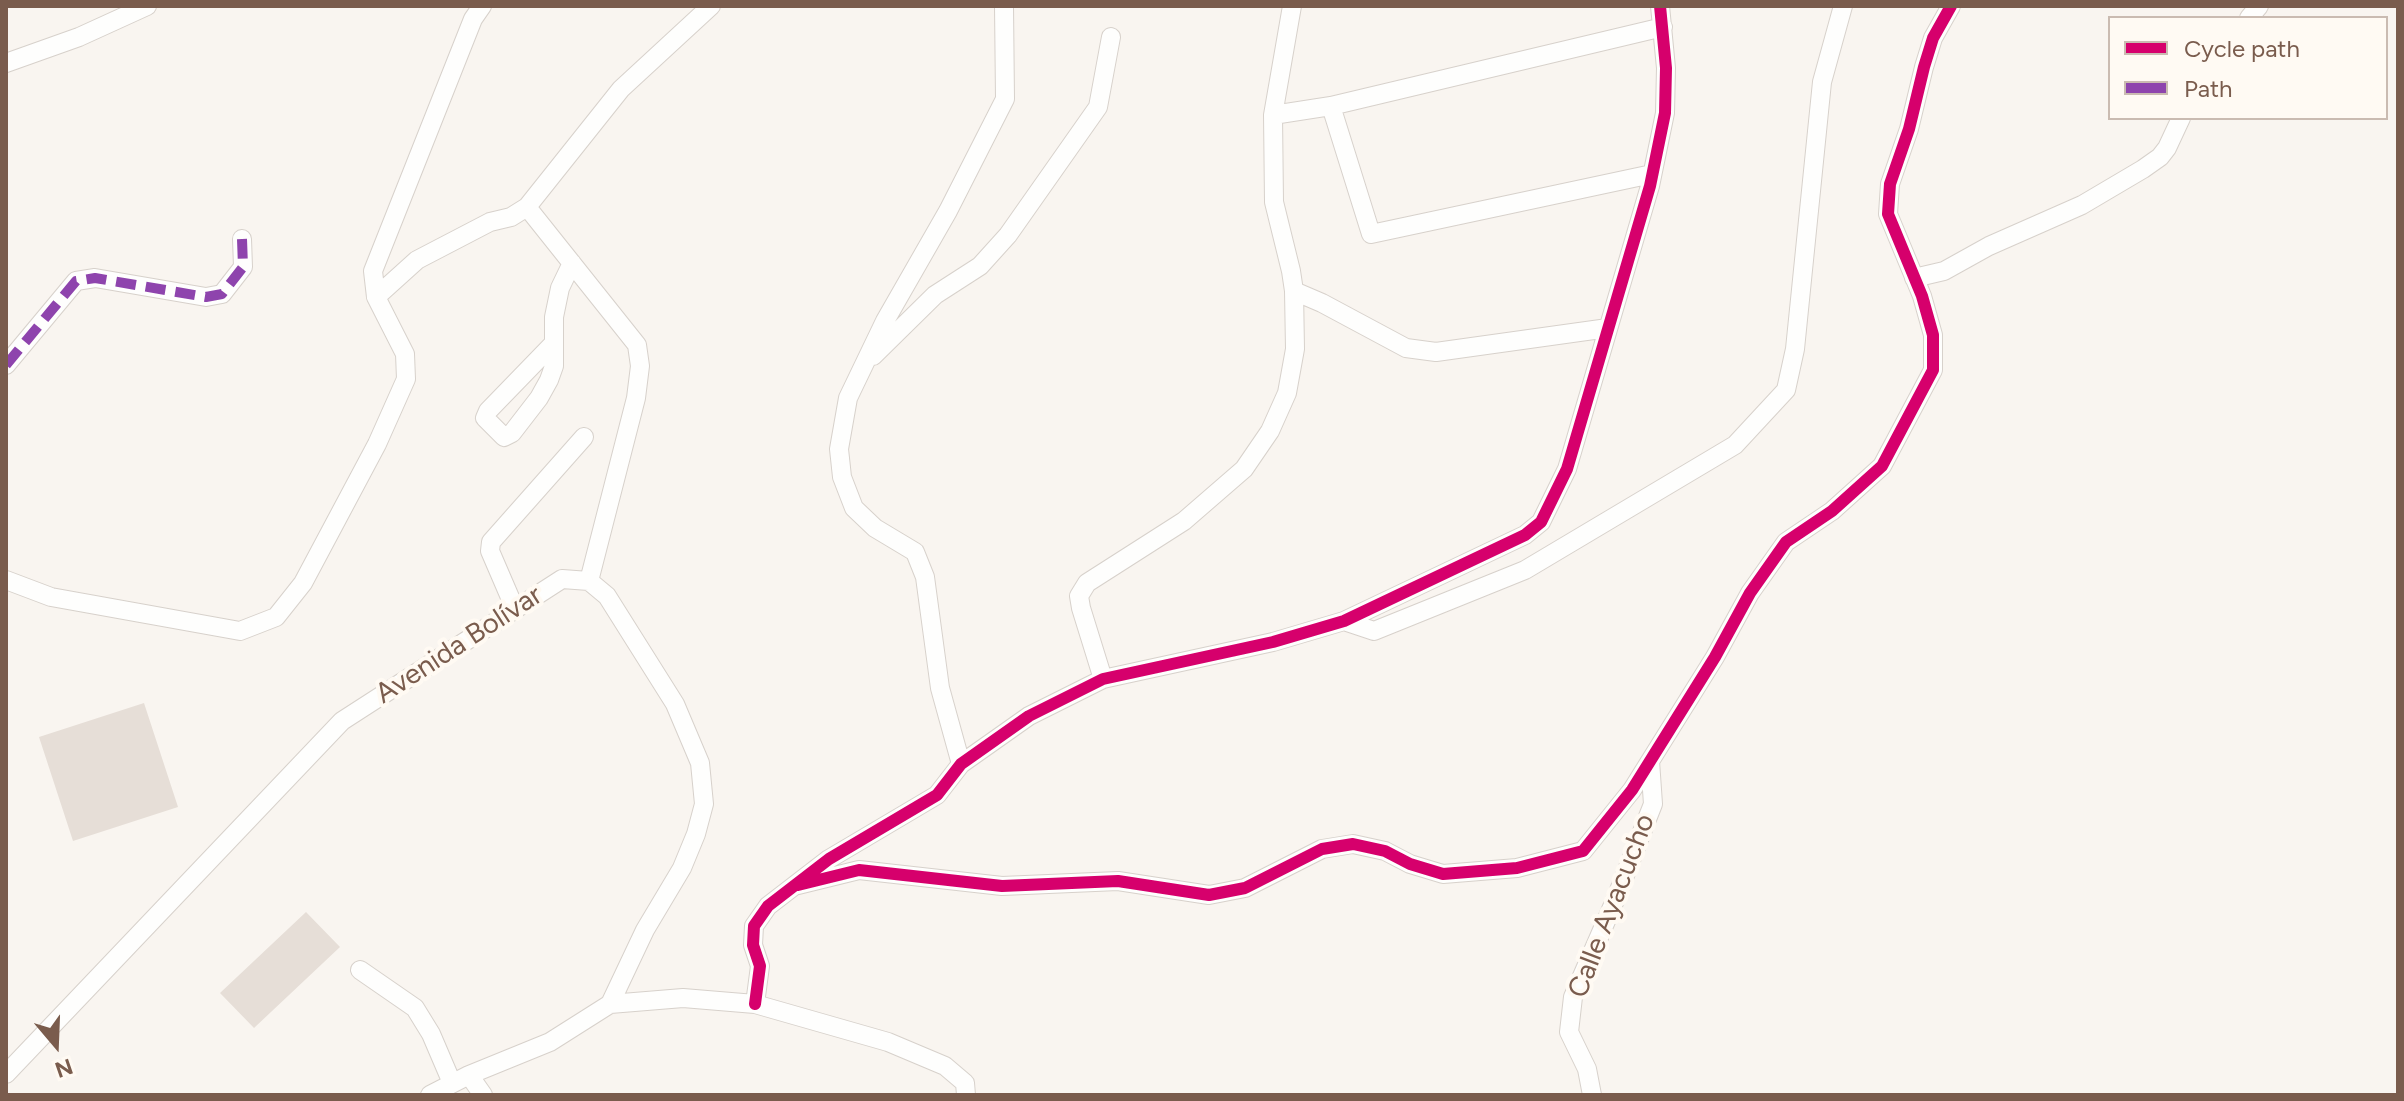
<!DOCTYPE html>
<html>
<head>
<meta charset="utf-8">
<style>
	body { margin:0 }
	#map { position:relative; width:2404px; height:1101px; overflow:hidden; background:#f9f5f0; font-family:Figtree,sans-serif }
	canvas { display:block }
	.frame { position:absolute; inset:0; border:8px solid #7a5c4d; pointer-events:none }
	.legend { position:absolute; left:2108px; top:16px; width:280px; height:104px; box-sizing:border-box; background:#fffaf3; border:2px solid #cabbb1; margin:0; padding:10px 14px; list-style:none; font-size:24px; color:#7a5c4d }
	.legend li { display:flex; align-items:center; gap:16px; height:40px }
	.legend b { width:40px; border:2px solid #cabbb1 }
	.north { position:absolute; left:16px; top:1005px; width:80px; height:80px; -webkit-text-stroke:6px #fffaf3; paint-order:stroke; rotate:161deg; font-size:22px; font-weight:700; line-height:32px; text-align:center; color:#7a5c4d }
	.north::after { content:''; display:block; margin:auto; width:28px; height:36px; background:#7a5c4d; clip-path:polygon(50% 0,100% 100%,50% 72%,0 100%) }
</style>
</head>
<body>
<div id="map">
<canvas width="2404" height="1101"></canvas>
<div class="frame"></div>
<ul class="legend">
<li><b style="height:10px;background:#d6006c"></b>Cycle path</li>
<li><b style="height:10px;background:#8e44ad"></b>Path</li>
</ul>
<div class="north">N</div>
</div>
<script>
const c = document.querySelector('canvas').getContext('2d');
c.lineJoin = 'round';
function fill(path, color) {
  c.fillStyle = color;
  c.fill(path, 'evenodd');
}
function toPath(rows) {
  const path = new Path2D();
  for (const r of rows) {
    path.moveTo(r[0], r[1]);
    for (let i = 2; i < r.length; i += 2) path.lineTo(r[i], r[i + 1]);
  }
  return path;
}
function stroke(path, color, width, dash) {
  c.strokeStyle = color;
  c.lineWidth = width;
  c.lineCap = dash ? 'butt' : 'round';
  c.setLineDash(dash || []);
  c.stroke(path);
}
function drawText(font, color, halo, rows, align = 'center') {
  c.font = font + ' Figtree,sans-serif';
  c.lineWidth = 8;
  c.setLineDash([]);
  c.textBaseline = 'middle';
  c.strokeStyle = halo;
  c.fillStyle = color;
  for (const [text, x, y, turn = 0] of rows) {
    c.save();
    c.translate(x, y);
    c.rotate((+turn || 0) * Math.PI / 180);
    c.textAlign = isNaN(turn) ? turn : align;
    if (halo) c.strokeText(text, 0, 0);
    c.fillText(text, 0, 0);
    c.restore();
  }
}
const building = toPath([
	[144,703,178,807,73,841,39,737],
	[306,912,340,947,254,1028,220,993]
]);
const minor = toPath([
	[2249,18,2259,6],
	[6,63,79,37,147,6],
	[1331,106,1371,234,1652,174],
	[1273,115,1331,106,1663,27],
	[527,207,621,89,711,6],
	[1914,278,1944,271,1989,246,2082,205,2143,169,2160,157,2167,148,2181,118],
	[1294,291,1322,303,1406,348,1436,352,1608,328],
	[376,297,373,271,473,19,482,6],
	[552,345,488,411,485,418,504,437,512,433,539,398,549,380,554,366,554,317,560,288,572,263],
	[873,356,935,295,980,266,1008,235,1098,107,1111,37],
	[6,365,76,281,95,278,206,297,222,294,243,267,242,239],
	[6,580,51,597,240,631,276,617,303,583,377,444,406,379,405,354,376,297,417,260,490,222,511,217,527,207,637,345,640,366,636,398,589,581],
	[515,609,490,551,491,542,584,437],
	[1344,621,1374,631,1525,570,1735,445,1786,390,1795,349,1822,82,1843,6],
	[1103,679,1081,608,1079,596,1087,583,1184,521,1244,469,1270,431,1287,393,1295,349,1294,291,1291,271,1274,202,1273,115,1292,6],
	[961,764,940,688,925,577,915,552,875,528,854,508,842,477,839,449,848,398,885,321,948,211,1005,99,1004,6],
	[798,885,859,870,1002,886,1118,881,1209,895,1245,888,1322,849,1353,844,1385,851,1410,864,1443,874,1517,868,1583,851,1632,790,1715,657,1750,593,1786,542,1832,511,1882,466,1933,370,1933,335,1922,296,1888,214,1890,184,1909,129,1924,67,1933,38,1951,6],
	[360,970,415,1008,431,1034,452,1083],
	[755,1004,760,966,753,945,754,926,768,906,829,859,937,795,961,764,1029,716,1103,679,1273,642,1344,621,1525,535,1541,522,1567,469,1650,186,1665,113,1666,68,1660,6],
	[6,1074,342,721,562,579,589,581,607,596,675,704,700,763,704,804,696,834,682,868,645,930,610,1004],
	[469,1075,483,1095],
	[430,1095,469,1075,550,1042,610,1004,683,998,755,1004,888,1042,945,1066,965,1083,966,1095],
	[1592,1095,1587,1069,1569,1032,1573,997,1616,898,1653,804,1650,761]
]);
const quiet = toPath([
	[6,365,76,281,95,278,206,297,222,294,243,267,242,239]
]);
const cycleway = toPath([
	[798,885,859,870,1002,886,1118,881,1209,895,1245,888,1322,849,1353,844,1385,851,1410,864,1443,874,1517,868,1583,851,1632,790,1715,657,1750,593,1786,542,1832,511,1882,466,1933,370,1933,335,1922,296,1888,214,1890,184,1909,129,1924,67,1933,38,1951,6],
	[755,1004,760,966,753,945,754,926,768,906,829,859,937,795,961,764,1029,716,1103,679,1273,642,1344,621,1525,535,1541,522,1567,469,1650,186,1665,113,1666,68,1660,6]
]);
const streetNames = [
	["Avenida Bolívar",459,645,-33],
	["Calle Ayacucho",1612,906,-69]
];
fill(building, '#e6ded7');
stroke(minor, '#d7d1cb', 20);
stroke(minor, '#fefefd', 18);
stroke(quiet, '#8e44ad', 10, [20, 10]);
stroke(cycleway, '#d6006c', 12);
drawText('28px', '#7a5c4d', '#fffaf3', streetNames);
</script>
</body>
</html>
